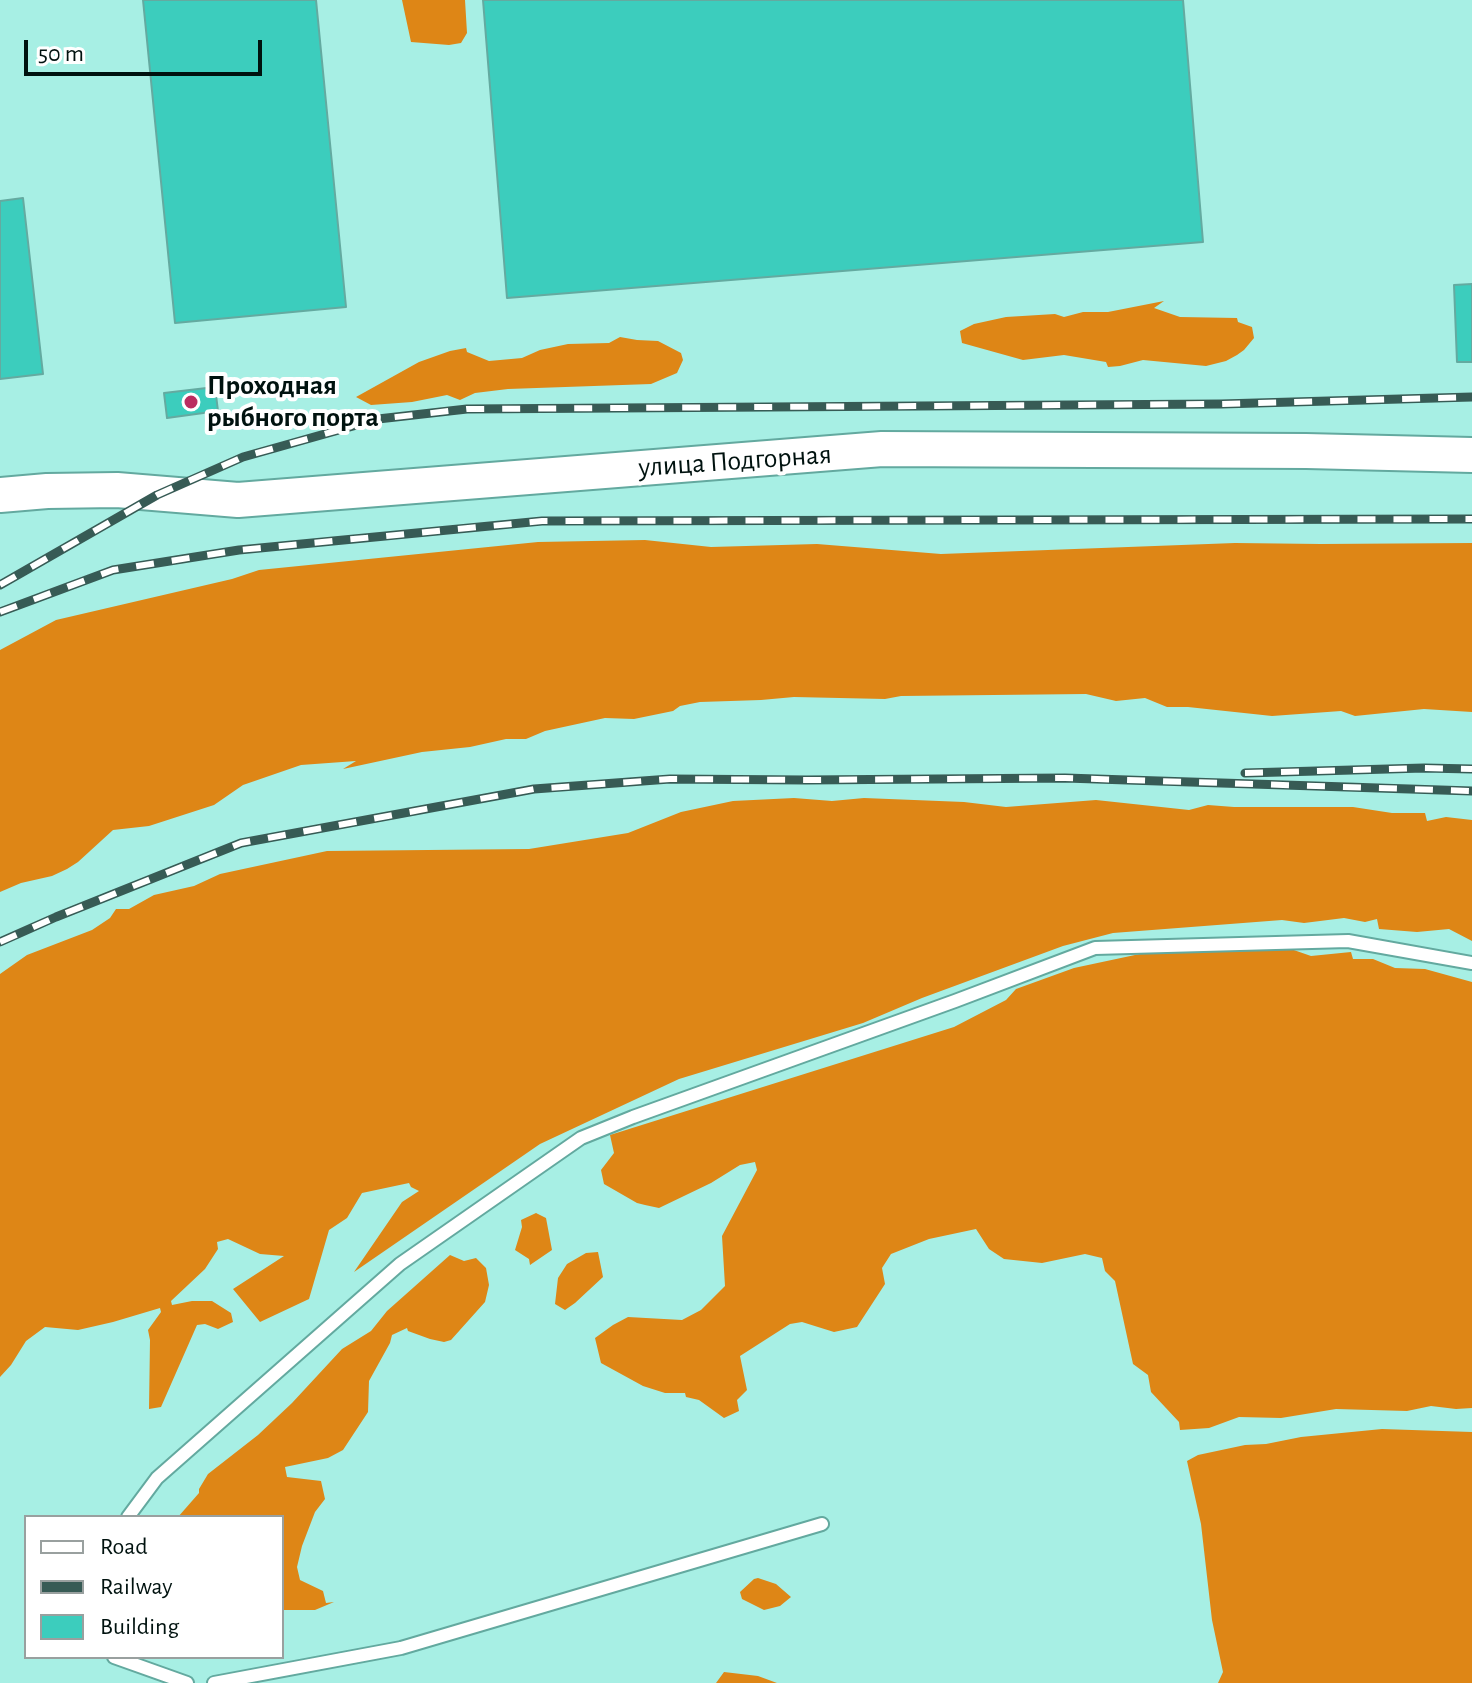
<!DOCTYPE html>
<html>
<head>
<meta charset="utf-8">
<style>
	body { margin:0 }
	#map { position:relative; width:1472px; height:1683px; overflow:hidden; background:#a7efe4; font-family:"Alegreya Sans",sans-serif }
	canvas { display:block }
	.legend { position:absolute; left:24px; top:1515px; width:260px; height:144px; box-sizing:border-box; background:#fff; border:2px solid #99a09f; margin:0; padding:10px 14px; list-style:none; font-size:24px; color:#00120f }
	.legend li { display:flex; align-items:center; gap:16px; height:40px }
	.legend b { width:40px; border:2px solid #99a09f }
	.scale { position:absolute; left:24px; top:40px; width:238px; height:36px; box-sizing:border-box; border:4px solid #00120f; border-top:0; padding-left:10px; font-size:24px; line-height:28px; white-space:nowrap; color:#00120f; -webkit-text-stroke:6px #fff; paint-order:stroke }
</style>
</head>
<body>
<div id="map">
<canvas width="1472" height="1683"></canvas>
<ul class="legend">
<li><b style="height:10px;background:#fff"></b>Road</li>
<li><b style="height:10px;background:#375b55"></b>Railway</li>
<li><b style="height:22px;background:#3ccdbd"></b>Building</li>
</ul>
<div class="scale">50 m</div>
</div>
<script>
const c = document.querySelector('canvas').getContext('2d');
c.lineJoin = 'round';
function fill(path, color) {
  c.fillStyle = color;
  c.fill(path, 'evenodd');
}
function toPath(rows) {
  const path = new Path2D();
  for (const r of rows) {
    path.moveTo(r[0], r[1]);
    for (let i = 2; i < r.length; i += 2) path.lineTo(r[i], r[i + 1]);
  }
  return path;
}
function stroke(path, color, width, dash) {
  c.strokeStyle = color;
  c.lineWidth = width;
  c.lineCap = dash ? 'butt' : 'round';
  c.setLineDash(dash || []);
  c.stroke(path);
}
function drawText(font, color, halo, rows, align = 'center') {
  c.font = font + ' "Alegreya Sans",sans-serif';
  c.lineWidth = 8;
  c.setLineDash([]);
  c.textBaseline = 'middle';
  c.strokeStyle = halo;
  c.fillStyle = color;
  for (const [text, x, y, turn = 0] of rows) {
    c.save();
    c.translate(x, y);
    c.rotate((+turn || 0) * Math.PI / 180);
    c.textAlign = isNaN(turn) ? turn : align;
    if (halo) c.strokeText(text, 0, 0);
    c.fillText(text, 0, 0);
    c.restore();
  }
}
const forest = toPath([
	[402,0,465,0,467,33,461,43,449,45,411,42],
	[1164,301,1154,308,1180,317,1237,318,1238,322,1252,327,1254,338,1244,350,1237,355,1226,361,1206,366,1143,360,1120,366,1108,367,1106,362,1064,355,1023,360,962,343,960,331,974,324,1006,317,1055,314,1064,317,1083,312,1108,312],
	[620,337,637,340,658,341,681,353,683,360,677,373,651,384,508,389,475,393,460,400,447,395,412,402,371,405,356,397,419,362,450,351,466,348,467,352,489,361,522,358,540,350,568,344,609,343],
	[645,540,711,547,817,544,941,554,1235,543,1321,544,1472,543,1472,712,1424,709,1355,716,1341,711,1272,716,1188,707,1167,707,1145,698,1116,701,1086,694,901,696,885,699,794,697,761,700,700,702,680,706,673,711,634,719,605,718,545,731,526,739,506,739,470,747,422,752,343,769,356,761,301,765,243,785,214,805,149,826,113,830,78,862,67,869,52,876,21,883,0,892,0,650,56,620,232,579,259,570,538,542],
	[794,798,832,801,864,798,964,802,1006,807,1096,800,1189,810,1208,805,1234,807,1353,807,1392,813,1425,813,1427,821,1446,817,1472,820,1472,941,1449,929,1417,932,1379,929,1377,919,1365,922,1344,918,1304,923,1282,920,1113,933,1063,946,922,998,863,1023,679,1079,540,1144,354,1272,402,1202,419,1191,411,1187,409,1183,362,1193,347,1218,329,1230,309,1299,260,1322,233,1289,284,1256,260,1254,228,1239,217,1242,218,1249,205,1269,171,1301,172,1305,192,1301,212,1301,231,1313,233,1322,218,1329,205,1324,197,1325,161,1407,149,1409,150,1340,148,1330,161,1312,160,1308,113,1322,78,1330,45,1327,26,1341,11,1365,0,1377,0,974,27,955,92,930,110,918,116,909,129,909,154,895,194,886,220,874,327,851,529,849,628,833,681,812,733,801],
	[1209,945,1219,951,1288,948,1311,956,1351,952,1353,959,1373,959,1395,968,1425,969,1472,982,1472,1408,1456,1409,1431,1406,1407,1411,1336,1409,1281,1418,1239,1417,1209,1428,1180,1430,1179,1422,1151,1392,1148,1375,1133,1364,1115,1281,1105,1271,1102,1258,1085,1254,1042,1263,1004,1259,989,1249,976,1229,929,1239,891,1254,882,1268,885,1284,857,1327,834,1332,802,1322,790,1324,740,1356,747,1390,737,1400,739,1411,724,1418,699,1400,686,1397,685,1393,665,1393,643,1386,601,1363,595,1338,613,1325,628,1317,682,1320,701,1310,725,1286,722,1236,757,1170,755,1162,740,1165,711,1183,659,1208,645,1205,637,1203,604,1184,601,1170,614,1153,610,1135,954,1027,1006,1000,1016,989,1074,968,1149,952],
	[536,1213,546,1218,552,1250,530,1265,529,1259,515,1250,522,1227,521,1220],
	[598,1252,603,1277,575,1303,565,1310,555,1304,558,1278,567,1264,586,1253],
	[450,1255,464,1261,476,1258,486,1268,489,1285,485,1302,451,1340,444,1342,430,1339,408,1331,407,1328,392,1335,390,1343,369,1381,368,1412,343,1450,328,1458,285,1467,287,1477,321,1481,325,1499,315,1512,302,1546,297,1567,300,1580,323,1591,326,1603,334,1602,315,1610,282,1610,282,1517,178,1517,199,1493,199,1489,208,1474,258,1435,292,1403,342,1349,371,1331,387,1311],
	[1382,1429,1472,1432,1472,1683,1218,1683,1223,1672,1212,1620,1201,1524,1187,1461,1198,1455,1245,1445,1266,1444,1301,1437],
	[758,1578,776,1584,791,1597,780,1606,764,1610,742,1599,740,1592,754,1579],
	[724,1672,758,1676,777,1683,716,1683]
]);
const building = toPath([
	[143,0,316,0,346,307,175,323,143,0],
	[483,0,1183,0,1203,242,507,298,483,0],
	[23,198,43,374,0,379,0,201,23,198],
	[1472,284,1472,362,1457,362,1454,285,1472,284],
	[215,387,218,411,167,418,164,393,215,387]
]);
const service = toPath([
	[128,1517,157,1478,400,1264,581,1138,633,1117,955,1001,1095,948,1348,941,1472,963],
	[114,1657,187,1683],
	[214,1683,401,1648,822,1524]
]);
const secondary = toPath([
	[0,495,47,491,117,490,238,500,882,449,1306,451,1472,455]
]);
const rail = toPath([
	[0,585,157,495,243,457,378,419,467,409,1221,404,1472,397],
	[0,612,113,570,239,550,542,521,1472,519],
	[1245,773,1424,768,1472,769],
	[0,942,56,917,241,843,534,789,670,779,806,780,1065,778,1472,791]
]);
const markers = [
	[191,402,8,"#ba2d60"]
];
const poiNames = [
	["Проходная",207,386],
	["рыбного порта",207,418]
];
const streetNames = [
	["улица Подгорная",735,461,-4]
];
fill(forest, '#de8616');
fill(building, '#3ccdbd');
stroke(building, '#64aaa0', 2);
stroke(service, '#63a99f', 16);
stroke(secondary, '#63a99f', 38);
stroke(service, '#fff', 12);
stroke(secondary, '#fff', 34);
stroke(rail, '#375b55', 9);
stroke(rail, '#fff', 6, [18]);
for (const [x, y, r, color] of markers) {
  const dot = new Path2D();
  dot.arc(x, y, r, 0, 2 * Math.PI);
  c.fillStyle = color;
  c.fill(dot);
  stroke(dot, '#fff', 3);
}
drawText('bold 28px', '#00120f', '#fff', poiNames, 'left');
drawText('28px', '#00120f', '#fff', streetNames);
</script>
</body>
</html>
